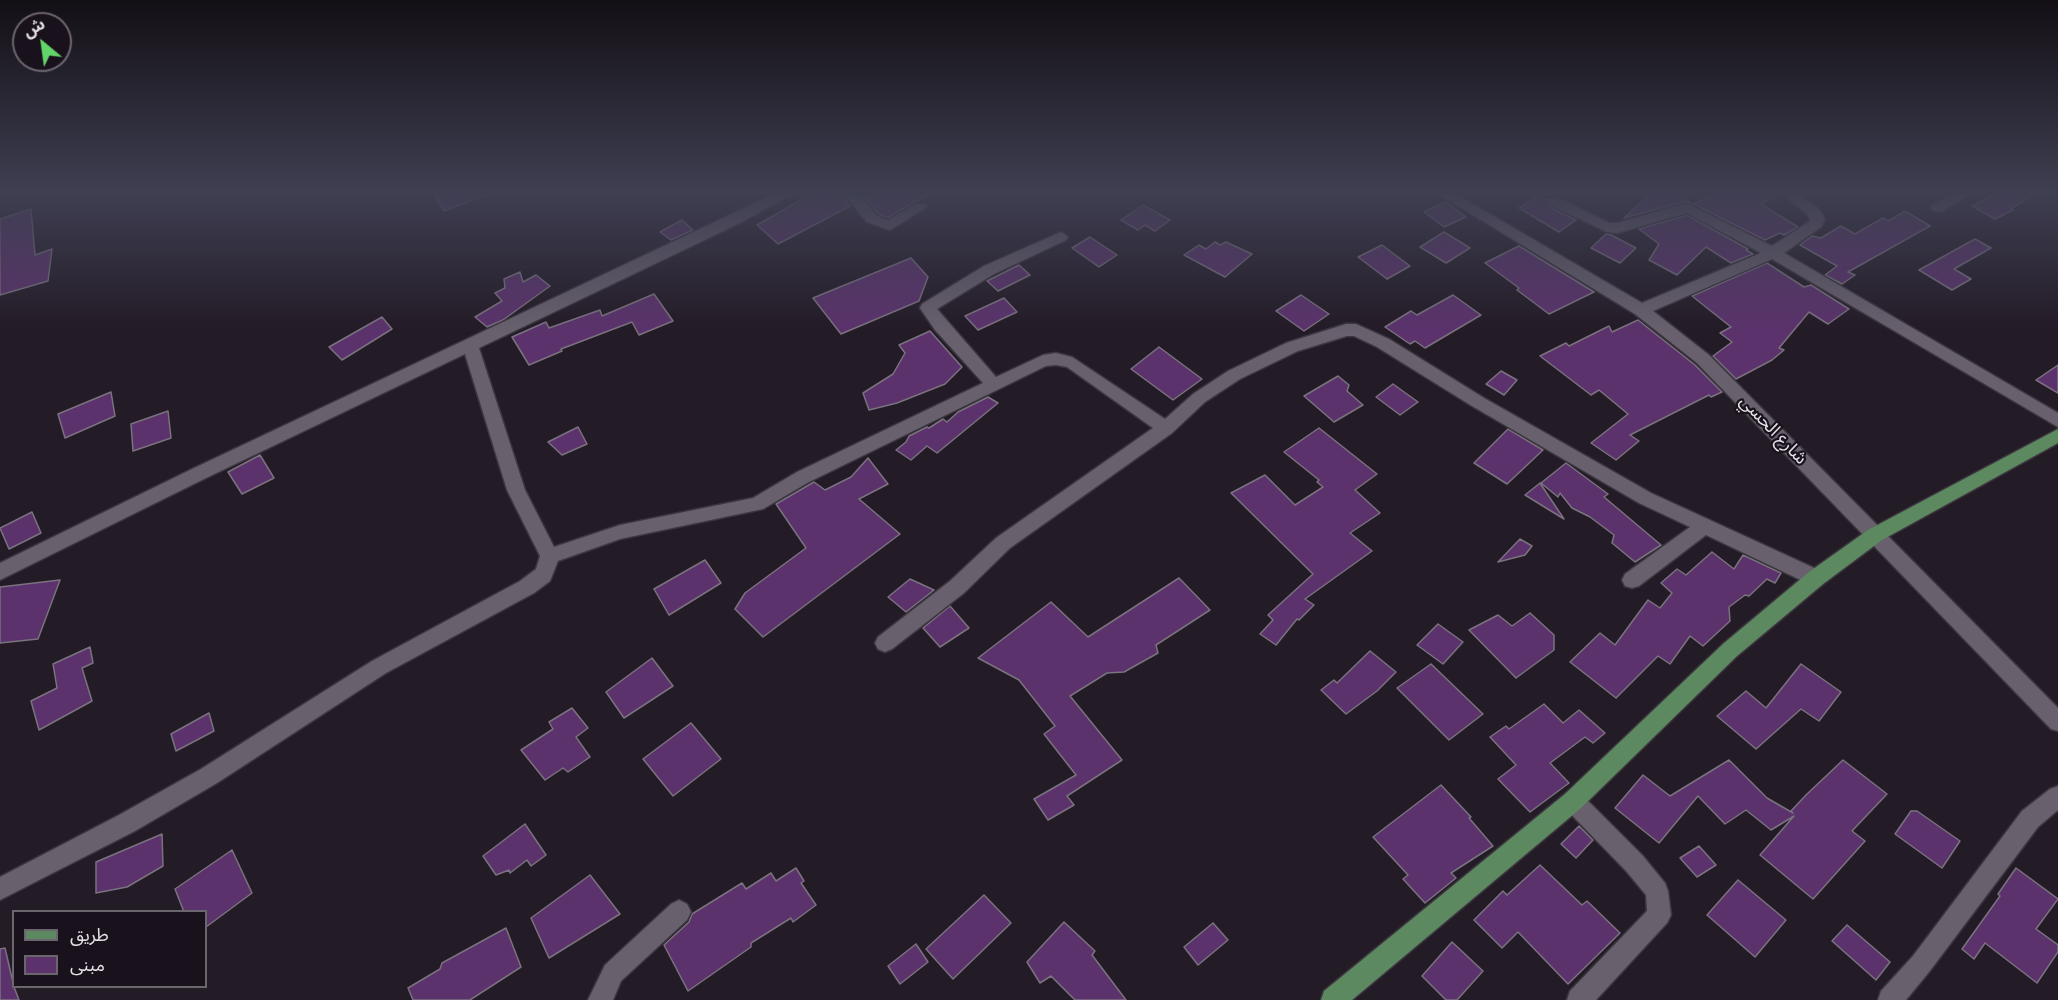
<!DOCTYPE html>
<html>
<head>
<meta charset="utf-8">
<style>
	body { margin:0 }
	#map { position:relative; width:2058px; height:1000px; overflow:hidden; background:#231b26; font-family:"Fira Sans Condensed","Noto Sans Arabic",sans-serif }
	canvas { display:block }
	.legend { position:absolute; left:12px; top:910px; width:195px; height:78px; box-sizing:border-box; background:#19121c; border:2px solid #6b656e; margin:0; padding:8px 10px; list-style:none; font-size:18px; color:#e6e1e9 }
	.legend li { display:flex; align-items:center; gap:12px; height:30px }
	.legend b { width:30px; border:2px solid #6b656e }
	.north { position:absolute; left:12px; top:12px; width:60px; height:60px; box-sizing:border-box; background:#19121c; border:2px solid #6b656e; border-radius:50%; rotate:331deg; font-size:16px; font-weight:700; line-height:24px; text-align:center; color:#e6e1e9 }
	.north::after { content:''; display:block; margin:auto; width:21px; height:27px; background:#63d469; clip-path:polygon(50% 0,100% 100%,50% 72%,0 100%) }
</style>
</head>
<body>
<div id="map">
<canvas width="2058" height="1000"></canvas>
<ul class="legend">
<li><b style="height:8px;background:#5d8960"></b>طريق</li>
<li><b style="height:16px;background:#5b326c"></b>مبنى</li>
</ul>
<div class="north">ش</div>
</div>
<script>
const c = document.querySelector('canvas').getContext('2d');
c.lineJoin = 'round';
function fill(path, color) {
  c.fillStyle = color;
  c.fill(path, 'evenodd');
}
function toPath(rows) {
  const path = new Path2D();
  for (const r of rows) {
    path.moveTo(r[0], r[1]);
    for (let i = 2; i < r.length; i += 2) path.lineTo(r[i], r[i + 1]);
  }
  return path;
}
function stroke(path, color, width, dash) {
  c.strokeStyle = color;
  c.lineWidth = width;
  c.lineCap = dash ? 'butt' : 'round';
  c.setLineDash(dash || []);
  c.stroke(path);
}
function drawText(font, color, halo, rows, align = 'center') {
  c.font = font + ' "Fira Sans Condensed","Noto Sans Arabic",sans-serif';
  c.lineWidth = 4.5;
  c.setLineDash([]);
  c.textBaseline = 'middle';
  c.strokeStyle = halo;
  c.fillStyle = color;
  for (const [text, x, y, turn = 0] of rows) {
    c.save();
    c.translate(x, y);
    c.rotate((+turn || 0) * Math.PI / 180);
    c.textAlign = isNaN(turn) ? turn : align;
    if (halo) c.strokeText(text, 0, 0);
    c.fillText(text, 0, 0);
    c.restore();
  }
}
const building = toPath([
	[433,193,487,193,488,194,444,211,433,193],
	[813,193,838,193,850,206,778,244,757,225,813,193],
	[877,193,936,193,914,202,888,218,878,214,865,198,877,193],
	[1651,193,1676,193,1691,203,1680,203,1624,218,1651,193],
	[1717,193,1779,193,1780,195,1761,204,1798,227,1784,235,1780,233,1765,240,1693,204,1717,193],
	[1997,193,2036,193,2011,209,2013,210,1995,219,1972,206,1997,193],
	[1538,195,1547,200,1549,207,1576,220,1559,232,1519,208,1538,195],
	[1446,202,1466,217,1444,227,1424,212,1446,202],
	[1143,205,1170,220,1155,231,1145,225,1138,230,1121,220,1143,205],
	[31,209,35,255,52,249,48,281,0,295,0,219,31,209],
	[1905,211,1930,226,1848,272,1855,275,1842,284,1825,275,1837,266,1800,245,1812,236,1821,238,1841,226,1855,234,1883,218,1888,221,1905,211],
	[1687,215,1748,249,1746,250,1753,254,1731,263,1706,247,1677,275,1649,260,1659,244,1639,229,1687,215],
	[682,220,693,230,671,240,660,232,682,220],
	[1444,232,1470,248,1446,263,1420,247,1444,232],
	[1606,234,1611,235,1636,248,1620,263,1591,248,1606,234],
	[1090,237,1117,255,1099,267,1072,248,1090,237],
	[1975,239,1991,248,1954,269,1971,279,1952,290,1919,270,1975,239],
	[1215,242,1220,245,1226,242,1252,254,1225,277,1184,255,1199,245,1206,249,1215,242],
	[1382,245,1410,266,1387,279,1358,257,1382,245],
	[1519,246,1594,292,1549,314,1517,290,1519,288,1485,263,1519,246],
	[911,258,928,277,919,301,841,334,813,298,911,258],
	[1767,263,1804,287,1811,285,1849,309,1828,324,1809,312,1779,348,1784,350,1772,360,1736,379,1713,356,1732,342,1720,333,1731,327,1692,296,1767,263],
	[1019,265,1030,275,998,291,987,281,1019,265],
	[520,272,523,282,536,275,550,286,503,320,487,327,475,317,502,301,495,293,505,288,504,279,520,272],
	[654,294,673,321,639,335,632,322,561,349,562,351,529,365,512,337,546,322,549,328,600,310,602,316,654,294],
	[1301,295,1329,314,1304,331,1276,311,1301,295],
	[1453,295,1481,315,1425,348,1415,341,1410,344,1385,327,1411,311,1417,315,1453,295],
	[1004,298,1017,312,978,330,965,316,1004,298],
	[382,317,392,329,342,360,329,347,382,317],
	[1638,320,1695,365,1722,392,1711,397,1709,395,1630,435,1639,441,1616,460,1591,443,1628,414,1599,390,1591,395,1540,356,1566,343,1569,346,1609,326,1612,332,1638,320],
	[930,331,962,367,945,384,897,403,869,410,863,393,893,374,905,353,899,345,930,331],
	[1159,347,1202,379,1173,400,1131,369,1159,347],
	[2058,365,2058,393,2036,380,2058,365],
	[1501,371,1517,380,1504,395,1486,384,1501,371],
	[1338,376,1349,385,1347,391,1363,405,1334,422,1304,396,1338,376],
	[1393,384,1418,402,1400,415,1376,397,1393,384],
	[111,392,115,416,65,438,58,414,111,392],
	[988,397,998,403,937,453,927,446,911,460,896,450,906,442,909,436,927,427,929,428,943,419,947,422,958,412,988,397],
	[168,411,171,438,133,451,131,424,168,411],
	[578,427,587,444,562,455,548,442,578,427],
	[1319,428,1377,474,1355,490,1380,513,1350,533,1372,551,1305,599,1314,605,1299,620,1297,619,1276,645,1260,634,1273,620,1268,615,1313,574,1231,493,1265,475,1295,505,1323,487,1317,482,1319,480,1284,452,1319,428],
	[1508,429,1543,450,1507,484,1474,463,1508,429],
	[260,455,274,478,242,494,228,472,260,455],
	[868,458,888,484,859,499,900,534,763,637,735,609,745,593,806,548,776,504,814,482,825,490,851,477,868,458],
	[1566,463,1608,494,1604,497,1661,545,1635,562,1612,543,1614,535,1590,517,1572,508,1560,493,1558,497,1541,483,1566,463],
	[1540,483,1564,519,1525,495,1540,483],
	[32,512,41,533,9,549,0,528,32,512],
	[1520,539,1532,546,1525,555,1498,562,1520,539],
	[1712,552,1734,569,1743,555,1781,573,1775,583,1767,579,1749,596,1745,595,1729,607,1730,621,1703,646,1690,636,1670,664,1658,656,1616,698,1570,662,1600,633,1615,645,1648,600,1660,608,1672,593,1661,583,1677,569,1686,575,1712,552],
	[705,560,721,583,669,615,654,589,705,560],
	[1179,578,1210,610,1156,645,1158,653,1124,672,1107,673,1070,696,1122,760,1067,796,1074,805,1048,820,1034,799,1076,775,1044,734,1055,726,1019,680,978,658,1051,602,1088,637,1179,578],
	[910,579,934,590,906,612,888,597,910,579],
	[60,580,38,639,0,643,0,587,60,580],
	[950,606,969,628,940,647,923,628,950,606],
	[1530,613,1554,635,1554,650,1516,678,1469,630,1498,615,1512,626,1530,613],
	[1438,624,1463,642,1443,664,1417,645,1438,624],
	[90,647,93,663,82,668,92,701,39,730,31,701,57,688,53,664,90,647],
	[1370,651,1396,672,1377,691,1346,714,1321,690,1334,680,1337,683,1370,651],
	[652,658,673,686,624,718,606,692,652,658],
	[1431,664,1483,714,1449,740,1397,688,1431,664],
	[1801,664,1841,692,1819,721,1801,709,1756,749,1717,716,1746,691,1766,708,1801,664],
	[1544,704,1563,723,1579,710,1605,733,1593,743,1585,737,1550,763,1569,783,1530,812,1498,779,1516,765,1490,737,1506,726,1509,729,1544,704],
	[572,708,588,728,576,737,590,757,568,772,563,768,545,780,521,750,553,729,549,722,572,708],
	[209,713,214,731,176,751,171,734,209,713],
	[691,723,721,759,673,796,643,759,691,723],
	[1729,760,1767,798,1793,813,1791,811,1806,795,1843,760,1887,794,1852,831,1865,841,1813,899,1760,855,1794,816,1771,830,1746,810,1725,824,1698,796,1659,843,1615,808,1643,775,1670,796,1729,760],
	[1441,785,1471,817,1469,818,1493,846,1451,873,1456,878,1425,903,1403,879,1408,875,1373,837,1441,785],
	[1911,811,1917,811,1960,841,1942,868,1895,834,1911,811],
	[525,824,546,855,531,866,527,860,510,873,509,870,496,875,483,856,525,824],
	[1579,826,1593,840,1576,858,1561,844,1579,826],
	[162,834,163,866,127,887,96,893,96,862,162,834],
	[1699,846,1716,865,1697,877,1680,858,1699,846],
	[232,850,252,893,206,927,206,912,184,912,175,889,232,850],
	[1540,865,1582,905,1587,901,1620,933,1568,984,1518,932,1502,948,1474,920,1503,891,1507,895,1540,865],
	[796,868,804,881,801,883,816,905,793,922,791,918,751,943,751,947,688,991,664,945,689,922,692,914,742,883,746,889,771,873,776,881,796,868],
	[2016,868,2058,899,2036,929,2058,945,2058,952,2037,983,1985,943,1974,959,1962,949,2000,896,1998,894,2016,868],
	[590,875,620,914,549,958,531,918,590,875],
	[1738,880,1786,920,1755,957,1707,915,1738,880],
	[984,895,1011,923,953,979,926,949,984,895],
	[1064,922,1095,951,1092,955,1126,1000,1075,1000,1051,976,1040,983,1027,962,1064,922],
	[1213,923,1228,940,1198,965,1184,947,1213,923],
	[1847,925,1890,962,1876,980,1832,941,1847,925],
	[506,928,521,967,470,1000,413,1000,408,988,440,969,442,963,506,928],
	[1452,942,1483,971,1457,1000,1446,1000,1422,976,1452,942],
	[916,944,928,962,900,984,888,966,916,944],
	[5,948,14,987,19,1000,0,1000,0,949,5,948]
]);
const minor = toPath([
	[776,193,794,193,740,223,479,348,525,490,554,547,620,525,753,498,797,472,983,383,935,330,920,308,922,304,984,266,1061,232,1068,237,1066,240,994,274,937,309,996,377,1043,355,1056,353,1072,357,1165,419,1193,394,1228,371,1286,343,1346,324,1356,324,1389,339,1484,398,1651,493,1823,572,1825,578,1823,584,1816,586,1809,584,1706,535,1639,586,1632,588,1625,586,1622,580,1625,574,1690,527,1639,503,1472,406,1377,347,1354,336,1347,336,1298,351,1240,379,1205,402,1172,433,1010,548,964,593,892,649,885,652,878,649,875,643,878,637,950,581,996,538,1153,428,1067,367,1056,365,1046,366,809,482,763,509,620,539,558,561,550,581,534,593,386,673,217,783,135,831,0,900,0,877,119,815,201,769,372,661,520,581,536,569,540,556,507,490,465,354,204,479,0,580,0,563,192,469,776,193],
	[843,193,858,193,877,216,888,220,915,204,925,204,927,207,890,230,867,222,843,193],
	[1437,193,1454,193,1642,303,1761,253,1687,213,1617,233,1607,232,1550,205,1548,202,1550,199,1560,199,1610,223,1617,223,1681,205,1690,205,1772,246,1810,221,1808,215,1781,193,1797,193,1819,209,1825,219,1821,227,1784,253,2058,413,2058,427,1772,259,1653,311,1709,355,2058,708,2058,731,2051,729,1697,363,1635,314,1437,193],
	[1953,193,1970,193,1943,211,1933,211,1931,208,1933,205,1953,193],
	[2058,786,2058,810,2038,827,1929,972,1906,1000,1878,1000,1881,991,1913,956,2022,811,2050,789,2058,786],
	[1573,791,1581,794,1643,856,1665,883,1668,891,1671,915,1667,923,1596,1000,1567,1000,1570,991,1647,911,1646,895,1627,872,1565,808,1562,801,1565,794,1573,791],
	[679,900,687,904,691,912,687,920,621,981,613,1000,588,1000,605,965,671,904,679,900]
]);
const major = toPath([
	[2058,429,2058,443,1882,540,1823,584,1737,656,1581,808,1352,1000,1321,1000,1324,991,1565,794,1723,644,1809,572,1868,530,2058,429]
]);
const streetNames = [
	["شارع الحسي",1773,430,46]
];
fill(building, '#5b326c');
stroke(building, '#7b727f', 1.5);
stroke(minor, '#3c363f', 3);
stroke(major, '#3c363f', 3);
fill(minor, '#68606d');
fill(major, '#5d8960');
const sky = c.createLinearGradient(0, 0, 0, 333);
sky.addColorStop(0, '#130f15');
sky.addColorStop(0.58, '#3f3f52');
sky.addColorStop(1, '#3f3f5200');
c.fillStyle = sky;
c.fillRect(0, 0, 2058, 333);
drawText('18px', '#e6e1e9', '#19121c', streetNames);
</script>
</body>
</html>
